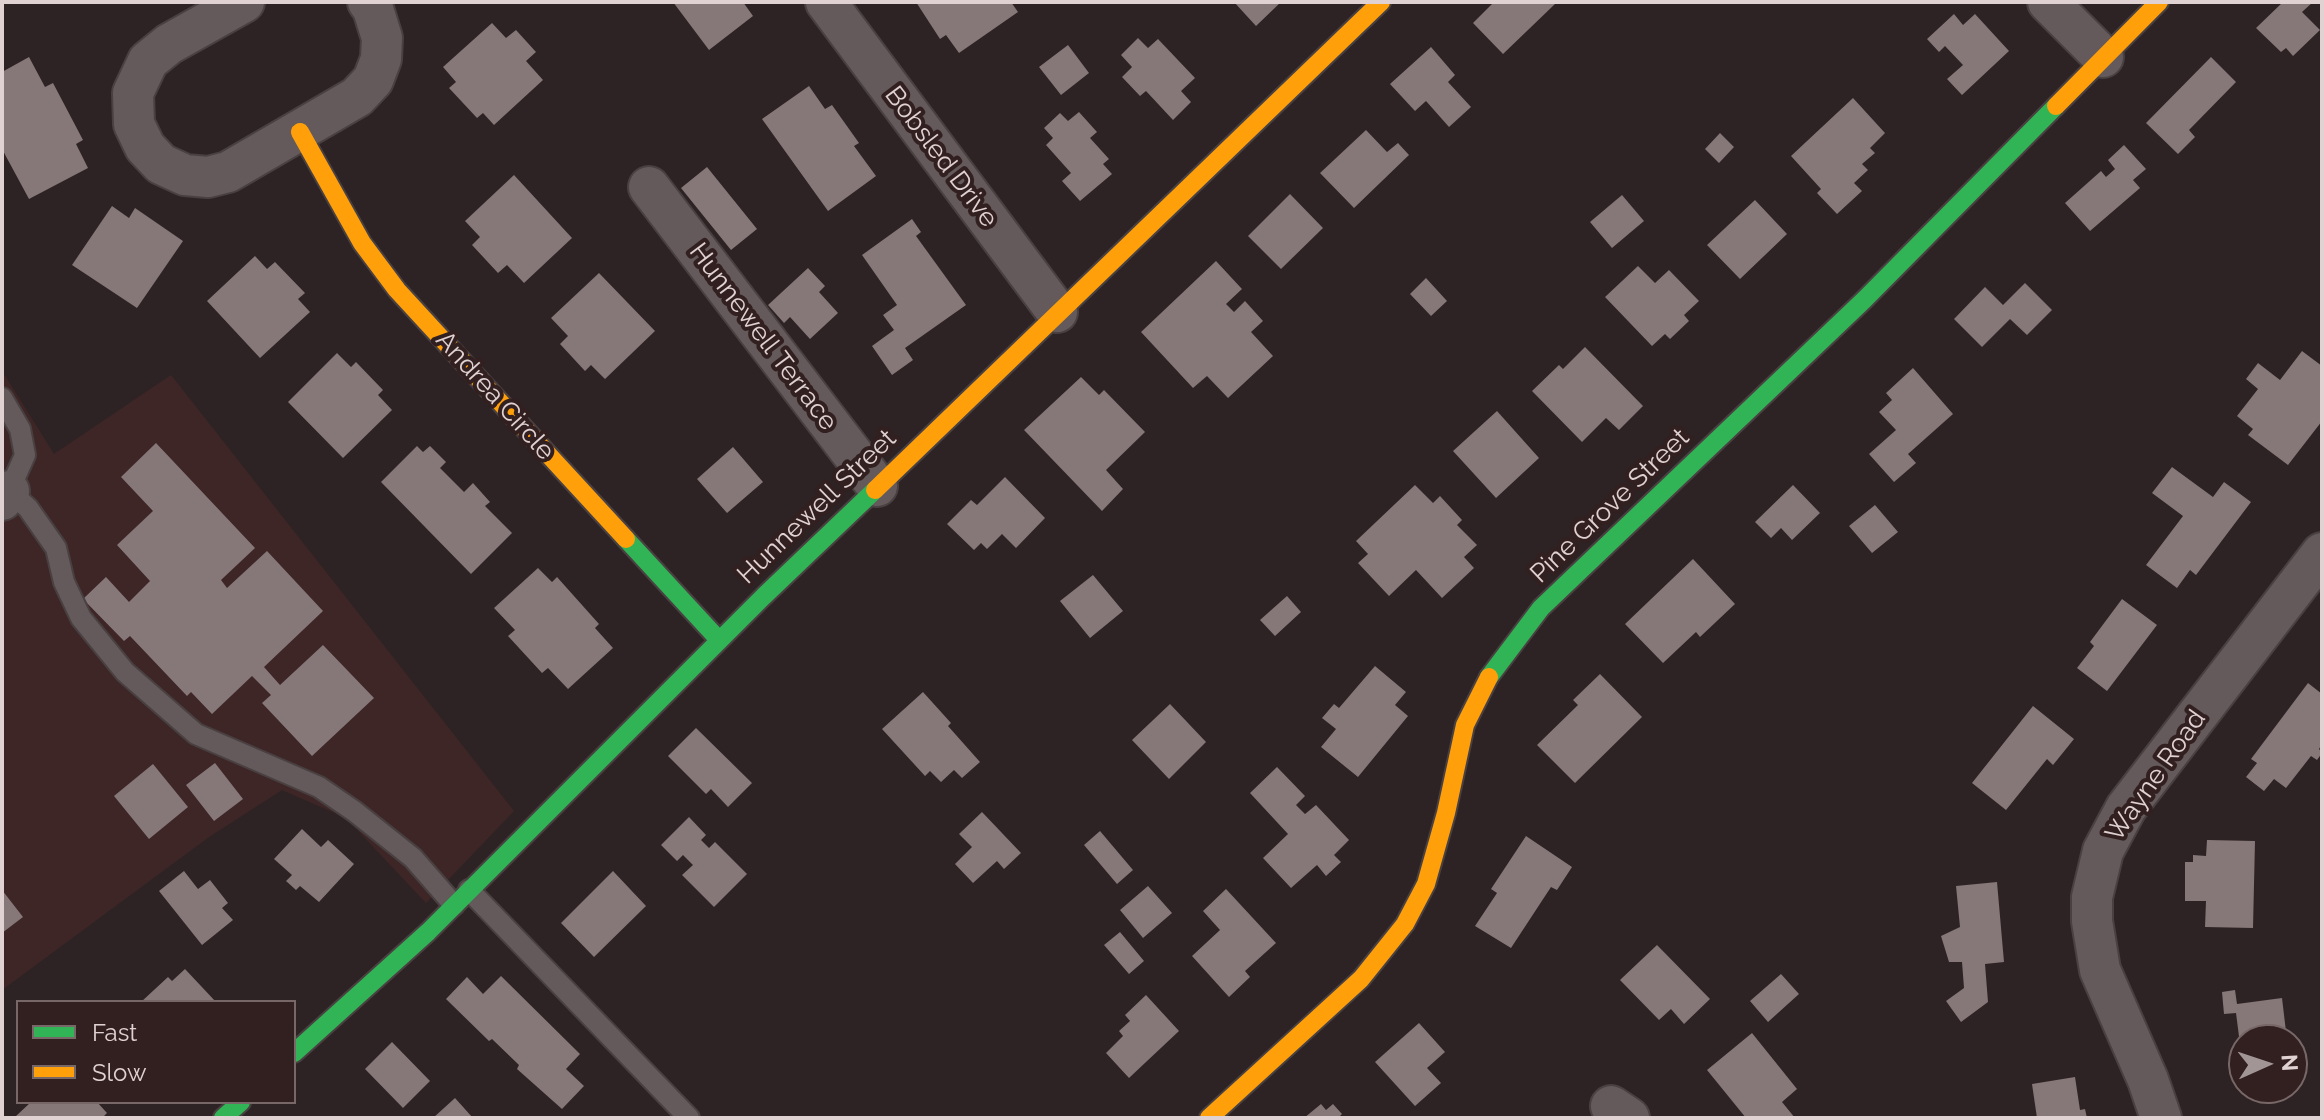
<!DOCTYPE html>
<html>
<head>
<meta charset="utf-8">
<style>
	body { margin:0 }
	#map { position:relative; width:2324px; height:1120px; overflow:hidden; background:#2e2324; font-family:Raleway,sans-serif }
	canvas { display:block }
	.frame { position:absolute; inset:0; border:4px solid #e0d2d2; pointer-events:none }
	.legend { position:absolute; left:16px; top:1000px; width:280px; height:104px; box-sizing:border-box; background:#321f20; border:2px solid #786767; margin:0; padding:10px 14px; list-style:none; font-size:24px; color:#e0d2d2 }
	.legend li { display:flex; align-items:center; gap:16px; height:40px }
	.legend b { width:40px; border:2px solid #786767 }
	.north { position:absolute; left:2228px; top:1024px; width:80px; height:80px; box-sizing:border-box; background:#321f20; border:2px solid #786767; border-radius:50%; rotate:87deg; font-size:22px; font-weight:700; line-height:32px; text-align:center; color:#e0d2d2 }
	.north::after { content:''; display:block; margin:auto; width:28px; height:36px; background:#a29595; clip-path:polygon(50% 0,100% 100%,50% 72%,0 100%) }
</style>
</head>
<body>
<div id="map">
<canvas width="2324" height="1120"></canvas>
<div class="frame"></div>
<ul class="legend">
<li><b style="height:10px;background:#30b455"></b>Fast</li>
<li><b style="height:10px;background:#ff9f0a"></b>Slow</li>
</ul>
<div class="north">N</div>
</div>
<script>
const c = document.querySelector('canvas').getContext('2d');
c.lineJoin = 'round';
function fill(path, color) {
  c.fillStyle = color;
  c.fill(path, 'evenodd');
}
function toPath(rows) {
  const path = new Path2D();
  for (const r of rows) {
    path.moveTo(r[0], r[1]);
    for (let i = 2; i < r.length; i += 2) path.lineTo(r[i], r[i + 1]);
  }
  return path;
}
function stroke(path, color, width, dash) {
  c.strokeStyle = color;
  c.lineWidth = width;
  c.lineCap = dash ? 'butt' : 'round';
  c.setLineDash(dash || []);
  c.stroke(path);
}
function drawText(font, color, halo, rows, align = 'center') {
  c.font = font + ' Raleway,sans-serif';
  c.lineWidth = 8;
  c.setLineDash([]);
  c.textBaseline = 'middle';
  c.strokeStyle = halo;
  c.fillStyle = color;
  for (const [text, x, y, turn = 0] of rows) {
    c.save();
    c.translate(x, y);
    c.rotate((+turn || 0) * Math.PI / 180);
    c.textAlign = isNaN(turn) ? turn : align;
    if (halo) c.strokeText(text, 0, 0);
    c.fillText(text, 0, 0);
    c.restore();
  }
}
const built = toPath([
	[2,371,54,454,171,375,514,811,426,903,346,818,282,790,209,837,2,990]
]);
const building = toPath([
	[673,2,743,2,753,16,709,50],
	[916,2,1011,2,1018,12,959,53,946,35,940,39],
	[1234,2,1281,2,1256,26],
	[1494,2,1554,2,1555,4,1503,54,1473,23],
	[2283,2,2313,2,2302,12,2320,30,2293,56,2286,48,2281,52,2256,28],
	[1954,14,1963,25,1975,14,2009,51,1962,95,1947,79,1963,65,1945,46,1939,52,1927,39],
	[492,23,506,38,516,30,536,52,526,61,543,80,494,125,483,113,477,118,449,88,456,82,443,67],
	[1138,38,1148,48,1158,39,1195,78,1181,91,1191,102,1173,120,1146,91,1140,96,1122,77,1132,67,1121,55],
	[1068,45,1089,73,1061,95,1039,67],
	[1431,47,1455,75,1448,82,1471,107,1449,127,1426,101,1415,111,1390,84],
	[29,57,45,87,53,83,83,140,76,144,88,168,29,199,2,149,2,72],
	[2211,57,2236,82,2189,130,2195,137,2178,154,2146,123],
	[809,86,825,109,832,105,859,143,854,146,876,176,828,211,762,119],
	[1853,98,1885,133,1870,148,1875,153,1862,164,1868,170,1854,183,1862,191,1837,214,1817,193,1821,189,1791,156],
	[1079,112,1097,132,1090,138,1109,159,1103,164,1112,174,1080,201,1062,181,1071,173,1046,145,1053,138,1044,128,1060,113,1068,121],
	[1366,130,1387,152,1398,143,1409,155,1354,208,1320,173],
	[1720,133,1734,147,1719,163,1705,149],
	[2124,145,2146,169,2133,180,2140,188,2090,231,2065,203,2101,171,2106,177,2115,169,2108,160],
	[707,167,757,229,731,250,681,188],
	[514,175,572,238,524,283,507,265,498,273,472,245,480,237,465,221],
	[1290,194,1323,228,1281,269,1248,236],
	[1622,195,1644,221,1612,248,1590,222],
	[1755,200,1787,234,1740,279,1707,245],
	[112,206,129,218,135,208,183,241,137,308,72,265],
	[912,219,921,232,916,236,966,305,905,348,913,360,892,375,872,346,894,330,883,315,897,305,862,255],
	[255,256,267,269,275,262,305,293,298,299,310,312,260,358,207,301],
	[1216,261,1242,289,1226,304,1234,312,1245,301,1263,321,1251,332,1273,356,1228,398,1207,376,1193,388,1141,332],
	[1638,266,1655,283,1669,270,1699,301,1684,315,1689,321,1670,339,1665,334,1652,346,1605,297],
	[808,268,825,286,819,292,838,313,810,339,790,317,784,323,768,305],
	[599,273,655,331,605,379,591,365,585,371,560,344,568,336,551,318],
	[1426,278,1447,301,1431,316,1410,294],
	[2025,283,2052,310,2027,335,2010,319,1982,347,1954,319,1985,287,2003,305],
	[1585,347,1643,406,1619,430,1606,418,1582,442,1532,391,1559,365,1563,369],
	[2302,351,2322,366,2322,421,2288,465,2248,435,2253,429,2237,416,2258,389,2246,379,2258,363,2280,380],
	[337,353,351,367,356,362,383,390,378,395,392,410,343,458,288,402],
	[1913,368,1953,414,1908,454,1916,463,1894,482,1869,454,1896,430,1879,412,1892,400,1886,393],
	[1081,377,1099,395,1104,390,1145,432,1106,470,1123,489,1102,511,1024,430],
	[1497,411,1539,458,1496,498,1453,451],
	[156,443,255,548,221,580,227,588,267,551,323,611,264,667,280,685,323,645,374,698,312,756,262,703,271,695,252,676,212,714,191,692,187,696,130,636,124,641,83,599,106,577,129,602,150,581,117,545,153,511,121,477],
	[417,446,423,452,430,446,446,462,440,468,464,492,473,483,490,502,485,506,512,533,471,574,381,482],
	[733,447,763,482,727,513,697,479],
	[2172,467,2213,497,2224,482,2251,502,2196,575,2190,570,2177,588,2146,565,2183,516,2152,493],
	[1005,477,1045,518,1016,548,1002,534,987,549,981,543,974,550,947,524,971,500,977,505],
	[1415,485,1433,503,1440,496,1462,520,1457,525,1477,545,1464,557,1474,568,1442,598,1416,570,1389,596,1358,563,1368,554,1356,541],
	[1793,485,1820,513,1792,540,1781,528,1771,538,1755,522],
	[1875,505,1898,532,1872,553,1849,526],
	[1693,559,1735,604,1700,637,1696,632,1663,663,1625,624],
	[538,568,552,582,557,577,599,624,595,628,613,648,568,689,548,668,542,673,508,636,515,630,494,608],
	[1093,575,1123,611,1090,638,1060,601],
	[1287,596,1301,612,1275,636,1260,620],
	[2122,599,2157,625,2107,691,2077,668,2094,646,2090,642],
	[1375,666,1406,692,1395,705,1408,716,1358,777,1321,747,1336,729,1322,718,1334,704,1339,708],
	[1600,674,1642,717,1575,783,1537,745,1578,705,1573,700],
	[2308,683,2322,694,2322,744,2319,749,2322,753,2317,760,2311,756,2286,788,2274,779,2264,791,2246,777,2257,763,2251,759],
	[923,692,951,723,948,726,980,762,962,778,954,770,941,782,930,771,925,776,882,729],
	[1170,704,1206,742,1169,779,1132,740],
	[2033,706,2074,739,2053,765,2047,759,2006,810,1972,783],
	[696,728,752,783,728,807,711,789,706,794,668,756],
	[215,763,243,799,214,821,186,785],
	[153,764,188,807,149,839,114,796],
	[1277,767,1305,796,1296,805,1305,814,1316,805,1349,840,1334,855,1341,862,1326,876,1317,865,1291,888,1263,858,1288,834,1250,793],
	[982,812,1021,853,1004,869,997,861,973,883,955,864,972,847,959,834],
	[689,817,706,835,701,840,709,848,715,842,747,874,714,907,682,875,693,865,683,855,677,861,661,845],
	[302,829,321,847,328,840,354,864,319,902,300,886,296,890,286,881,292,875,274,859],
	[1100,831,1133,870,1117,884,1084,845],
	[1526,836,1572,867,1557,890,1551,887,1511,948,1475,926,1497,893,1491,889],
	[2207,840,2255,841,2253,928,2205,927,2206,901,2185,901,2185,862,2193,862,2193,855,2206,856],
	[184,871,198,889,210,880,228,903,222,908,233,920,202,945,159,891],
	[613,871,646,906,594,957,561,923],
	[1997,882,2004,962,1985,964,1988,1002,1961,1022,1946,1001,1964,988,1962,962,1949,962,1941,936,1960,927,1956,886],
	[1148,886,1172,913,1143,938,1120,910],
	[1226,889,1276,943,1245,971,1250,977,1229,997,1192,956,1220,930,1203,911],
	[2,890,23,917,2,933],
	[1120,932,1144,961,1129,974,1104,945],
	[1657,945,1710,999,1684,1024,1671,1009,1659,1020,1620,980],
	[185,969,216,1002,141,1002,168,977,172,981],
	[1781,974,1799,994,1768,1022,1750,1001],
	[501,976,580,1054,566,1069,584,1086,562,1109,517,1069,519,1065,492,1039,489,1041,446,999,467,977,483,994],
	[2235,990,2237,1004,2282,998,2287,1040,2244,1040,2242,1060,2236,1013,2224,1014,2222,992],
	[1146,995,1179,1031,1129,1078,1106,1053,1123,1036,1119,1031,1130,1021,1125,1015],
	[1419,1023,1445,1052,1427,1068,1441,1083,1415,1106,1375,1062],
	[1752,1033,1797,1089,1782,1102,1795,1118,1746,1118,1707,1070],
	[392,1042,430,1081,403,1108,365,1069],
	[2075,1077,2080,1110,2085,1109,2087,1118,2037,1118,2032,1084],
	[455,1098,473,1118,433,1118],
	[31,1102,97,1102,107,1113,102,1118,17,1118,16,1116],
	[1321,1104,1326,1110,1333,1104,1342,1114,1338,1118,1304,1118]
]);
const lane = toPath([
	[2,398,20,429,25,455,9,491,28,508,56,548,64,582,81,618,125,672,196,734,319,787,354,811,413,858,454,905],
	[469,890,689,1118]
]);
const street = toPath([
	[244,2,169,44,148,61,133,93,134,124,145,147,161,164,185,175,208,177,228,172,357,97,373,80,381,59,382,38,373,9,368,2],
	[826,2,1057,312],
	[2048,2,2103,57],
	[649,187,877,486],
	[2,500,9,491],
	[1611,1106,1629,1118],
	[2161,1118,2148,1080,2100,970,2092,921,2092,897,2103,851,2126,808,2322,553]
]);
const fast = toPath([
	[626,539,719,640],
	[1489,677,1541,608,1864,300,2056,106],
	[294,1053,428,932,764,596,875,490],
	[223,1118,241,1102]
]);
const slow = toPath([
	[2056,106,2159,2],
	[300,132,362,243,397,290,626,539],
	[875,490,1381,2],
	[1209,1118,1361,979,1405,924,1426,884,1446,813,1465,725,1489,677]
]);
const streetNames = [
	["Bobsled Drive",941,157,53],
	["Hunnewell Terrace",763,337,53],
	["Andrea Circle",495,396,48],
	["Pine Grove Street",1610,506,-44],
	["Hunnewell Street",817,507,-44],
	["Wayne Road",2156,776,-55]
];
fill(built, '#3e2627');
fill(building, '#867778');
stroke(lane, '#494041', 24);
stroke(street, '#494041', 44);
stroke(fast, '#494041', 22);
stroke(slow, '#494041', 22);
stroke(lane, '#645a5b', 20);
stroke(street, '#645a5b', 40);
stroke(fast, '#30b455', 18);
stroke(slow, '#ff9f0a', 18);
drawText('26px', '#e0d2d2', '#321f20', streetNames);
</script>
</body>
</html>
